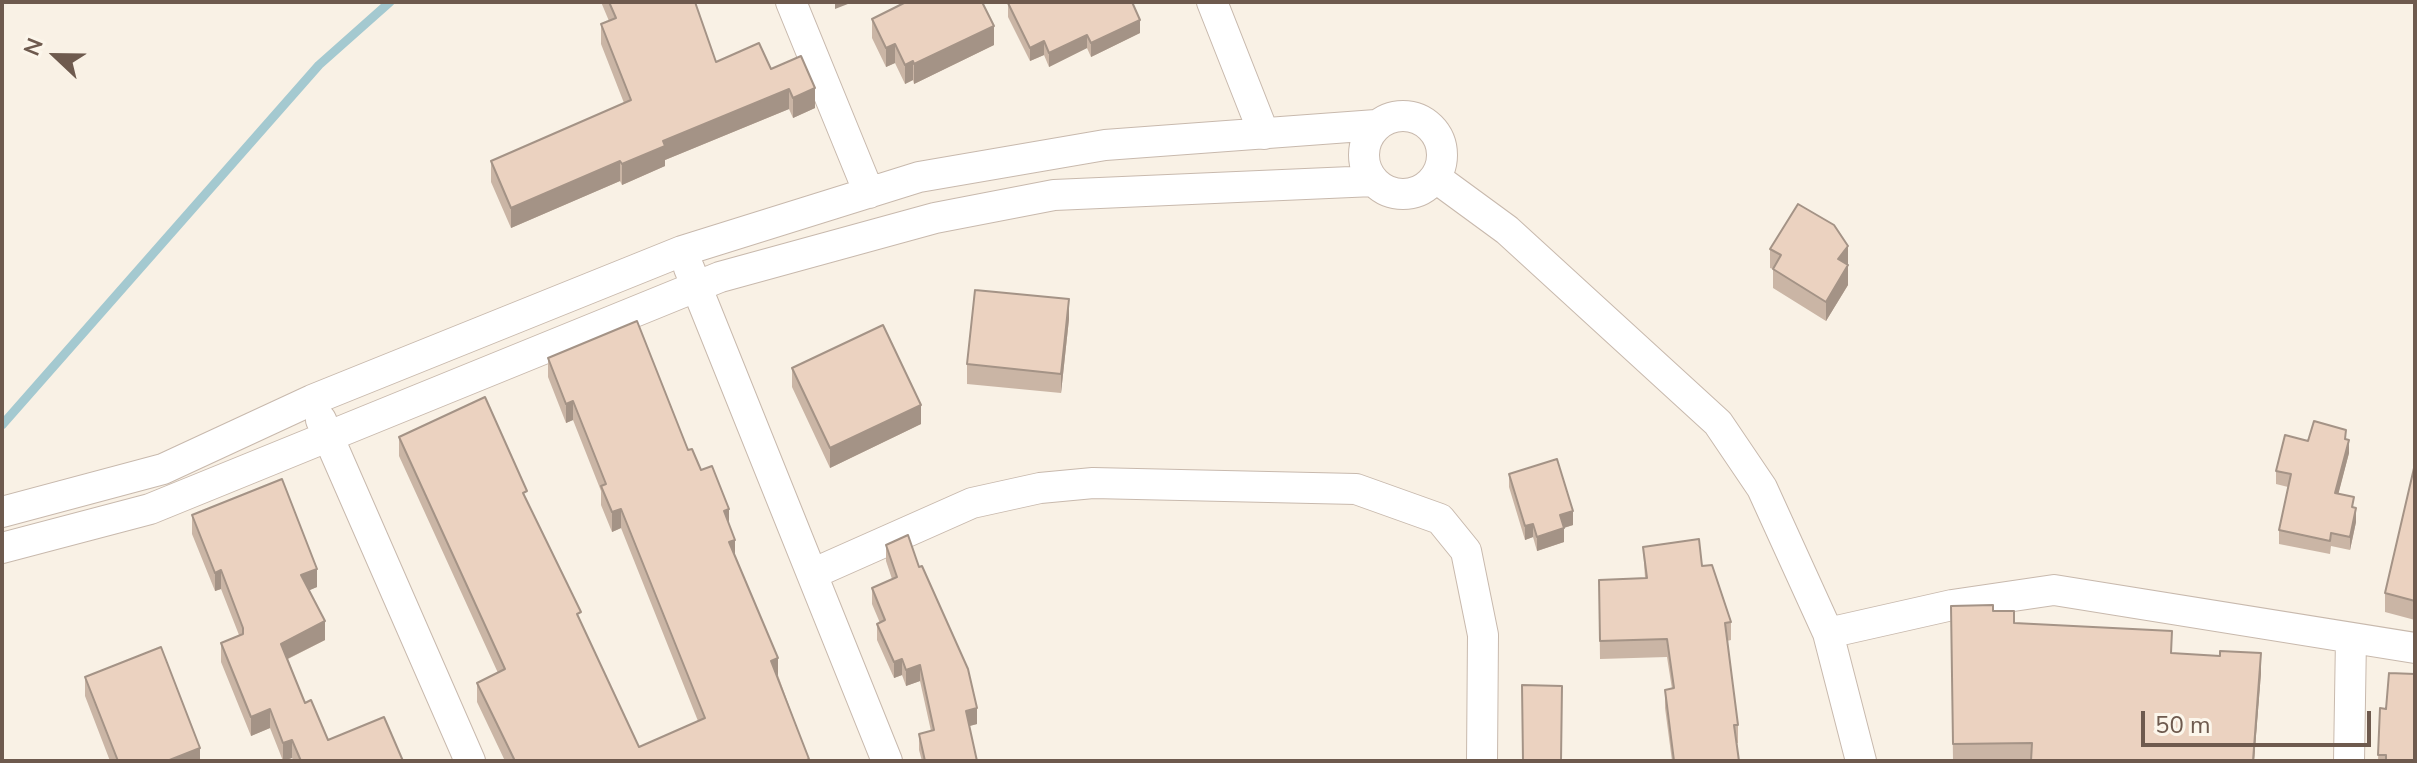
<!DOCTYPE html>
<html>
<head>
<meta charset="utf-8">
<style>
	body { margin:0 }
	#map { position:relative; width:2417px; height:763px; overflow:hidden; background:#f9f1e5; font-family:"Nunito Sans",sans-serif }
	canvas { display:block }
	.frame { position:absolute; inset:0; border:4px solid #6e5a4e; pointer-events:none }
	.north { position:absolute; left:16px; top:16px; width:80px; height:80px; -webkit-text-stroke:6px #fcf6eb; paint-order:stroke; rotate:292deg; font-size:22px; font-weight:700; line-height:32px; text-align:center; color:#6e5a4e }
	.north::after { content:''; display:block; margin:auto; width:28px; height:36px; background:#6e5a4e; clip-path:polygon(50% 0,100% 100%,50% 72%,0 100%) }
	.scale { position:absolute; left:2141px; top:711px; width:230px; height:36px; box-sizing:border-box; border:4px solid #6e5a4e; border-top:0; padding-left:10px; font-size:24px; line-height:28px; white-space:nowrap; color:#6e5a4e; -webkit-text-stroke:6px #fcf6eb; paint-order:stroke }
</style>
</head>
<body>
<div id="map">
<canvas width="2417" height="763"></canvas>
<div class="frame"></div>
<div class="north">N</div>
<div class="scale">50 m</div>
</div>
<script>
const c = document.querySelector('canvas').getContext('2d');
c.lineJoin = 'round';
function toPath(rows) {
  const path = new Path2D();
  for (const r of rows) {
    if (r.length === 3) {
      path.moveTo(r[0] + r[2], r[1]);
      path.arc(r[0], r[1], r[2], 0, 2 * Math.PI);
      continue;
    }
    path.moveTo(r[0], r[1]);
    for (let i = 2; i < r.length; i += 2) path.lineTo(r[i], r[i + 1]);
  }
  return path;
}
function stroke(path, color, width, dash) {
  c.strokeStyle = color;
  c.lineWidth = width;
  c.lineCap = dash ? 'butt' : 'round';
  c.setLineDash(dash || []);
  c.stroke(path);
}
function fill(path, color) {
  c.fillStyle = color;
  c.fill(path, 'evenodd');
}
const stream = toPath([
	[2,425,319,65,390,2]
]);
const street = toPath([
	[791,2,869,193],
	[1212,2,1264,134],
	[1403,155,39],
	[1436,178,1507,230,1718,423,1762,488,1828,633,1861,761],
	[689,268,887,761],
	[321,420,470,761],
	[2,512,163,469,312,400,682,251,919,177,1105,145,1376,125],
	[2,548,150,509,720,277,935,218,1054,195,1374,181],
	[812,574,972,503,1040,488,1093,483,1356,489,1440,519,1466,551,1483,635,1482,761],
	[1828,633,1952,605,2054,590,2415,648],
	[2349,761,2351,638]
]);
const wall = toPath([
	[601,2,695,2,716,62,771,69,815,108,793,118,789,109,665,160,665,166,622,185,620,181,511,228,491,182,491,161,624,103,601,44,601,24,609,21],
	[1008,3,1140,33,1091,57,1087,48,1049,67,1044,55,1030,61,1008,17],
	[872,19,994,45,914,84,913,80,905,84,895,63,886,67,872,38],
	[1770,249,1848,265,1848,285,1826,321,1773,288,1773,269,1770,268],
	[1069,319,1061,393,967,384,967,364],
	[548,358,688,450,701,470,729,525,735,556,809,761,505,761,477,702,477,683,498,673,399,456,399,437,527,502,581,623,639,747,698,721,621,528,612,532,601,505,601,491,573,420,566,423,548,377],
	[792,368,921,424,830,468,792,387],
	[2346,439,2349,453,2338,494,2354,508,2356,522,2350,550,2331,546,2330,554,2279,544,2279,530,2288,487,2276,484,2276,471,2308,441],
	[2415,468,2415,620,2385,612,2385,593],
	[1509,474,1573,525,1564,528,1564,542,1537,551,1533,537,1525,540,1509,487],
	[192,515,317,587,309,590,325,640,288,659,305,703,328,740,403,761,294,761,292,758,283,761,270,728,251,736,221,662,221,643,239,635,221,589,215,591,192,534],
	[886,545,919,567,977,724,969,726,977,761,922,761,919,750,919,734,931,731,920,681,906,686,902,675,894,678,877,640,877,624,880,623,872,604,872,588,892,579,886,561],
	[1643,547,1702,566,1731,622,1731,640,1727,641,1738,725,1738,743,1737,743,1739,761,1672,761,1665,708,1665,690,1672,689,1667,657,1600,659,1599,580,1645,578],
	[1951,606,1993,611,2014,623,2172,653,2261,673,2254,761,1953,761],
	[85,677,200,761,110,761,85,696],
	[2380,708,2386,709,2415,761,2378,761]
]);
const shadedWall = toPath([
	[835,2,853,2,835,9],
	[1140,20,1140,33,1091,57,1091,43],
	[994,26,994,45,914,84,914,64],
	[1087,35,1087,48,1049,67,1049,53],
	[1044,41,1044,55,1030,61,1030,48],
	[895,44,895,63,886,67,886,48],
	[913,61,913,80,905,84,905,65],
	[815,88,815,108,793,118,793,98],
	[789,89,789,109,665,160,665,166,622,185,622,164,663,141],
	[620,161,620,181,511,228,511,208],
	[1848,246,1848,265,1838,259],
	[1848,265,1848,285,1826,321,1826,302],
	[1069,299,1069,319,1061,393,1061,374],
	[573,401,573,420,566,423,566,404],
	[921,405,921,424,830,468,830,448],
	[2349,440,2349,453,2335,507,2335,493],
	[2356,508,2356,522,2350,550,2350,537],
	[621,509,621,528,612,532,612,512],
	[729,509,729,528,724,511],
	[1573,511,1573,525,1560,529,1560,515],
	[1533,524,1533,537,1525,540,1525,526],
	[1564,528,1564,542,1537,551,1537,537],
	[735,540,735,559,729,542],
	[317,569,317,587,301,594,301,575],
	[221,570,221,589,215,591,215,573],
	[325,621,325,640,281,662,281,644],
	[2261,653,2261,673,2254,761,2253,761],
	[778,658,778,677,771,661],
	[902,659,902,675,894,678,894,662],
	[920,665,920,681,906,686,906,670],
	[977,708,977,724,966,727,966,711],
	[270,709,270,728,251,736,251,717],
	[292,740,292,758,283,761,283,743],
	[200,748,200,761,167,761]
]);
const building = toPath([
	[609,2,695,2,716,62,759,43,771,69,801,56,815,88,793,98,789,89,663,141,665,146,622,164,620,161,511,208,491,161,631,100,601,24,616,18,609,2],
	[906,2,982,2,994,26,914,64,913,61,905,65,895,44,886,48,872,19,906,2],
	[1011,2,1132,2,1140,20,1091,43,1087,35,1049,53,1044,41,1030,48,1008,3,1011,2],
	[1798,204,1834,225,1848,246,1838,259,1848,265,1826,302,1773,269,1781,255,1770,249,1798,204],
	[975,290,1069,299,1061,374,967,364,975,290],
	[637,321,688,450,692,449,701,470,712,466,729,509,724,511,735,540,729,542,778,658,771,661,809,759,805,761,515,761,477,683,505,669,399,437,485,397,527,491,523,493,581,612,577,614,639,747,705,718,621,509,612,512,601,486,606,484,573,401,566,404,548,358,637,321],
	[883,325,921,405,830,448,792,368,883,325],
	[2314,421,2346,430,2345,439,2349,440,2335,493,2354,497,2352,507,2356,508,2350,537,2331,533,2330,541,2279,530,2291,474,2276,471,2285,435,2308,441,2314,421],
	[1557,459,1573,511,1560,515,1564,528,1537,537,1533,524,1525,526,1509,474,1557,459],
	[2414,468,2415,468,2415,601,2385,593,2414,468],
	[282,479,317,569,301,575,325,621,281,644,305,703,311,700,328,740,384,717,403,761,301,761,292,740,283,743,270,709,251,717,221,643,243,634,243,628,221,570,215,573,192,515,282,479],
	[908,535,919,567,922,566,968,669,977,708,966,711,977,761,925,761,919,734,934,730,920,665,906,670,902,659,894,662,877,624,885,620,872,588,897,577,886,545,908,535],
	[1699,539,1702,566,1712,565,1731,622,1725,623,1738,725,1734,725,1739,761,1674,761,1665,690,1674,688,1667,639,1600,641,1599,580,1647,578,1643,547,1699,539],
	[1993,605,1993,611,2014,611,2014,623,2172,631,2171,653,2220,656,2220,651,2261,653,2253,761,2031,761,2032,743,1953,744,1951,606,1993,605],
	[161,647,200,748,167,761,118,761,85,677,161,647],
	[2389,673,2415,674,2415,761,2386,761,2386,755,2378,755,2380,708,2386,709,2389,673],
	[1522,685,1562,686,1561,761,1523,761,1522,685]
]);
stroke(stream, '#a4c9d0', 9);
stroke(street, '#c8b9ad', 32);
stroke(street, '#fff', 30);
fill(wall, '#cab5a5');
fill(shadedWall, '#a49386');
fill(building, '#ebd2c0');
stroke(building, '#a49386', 2);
</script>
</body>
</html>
